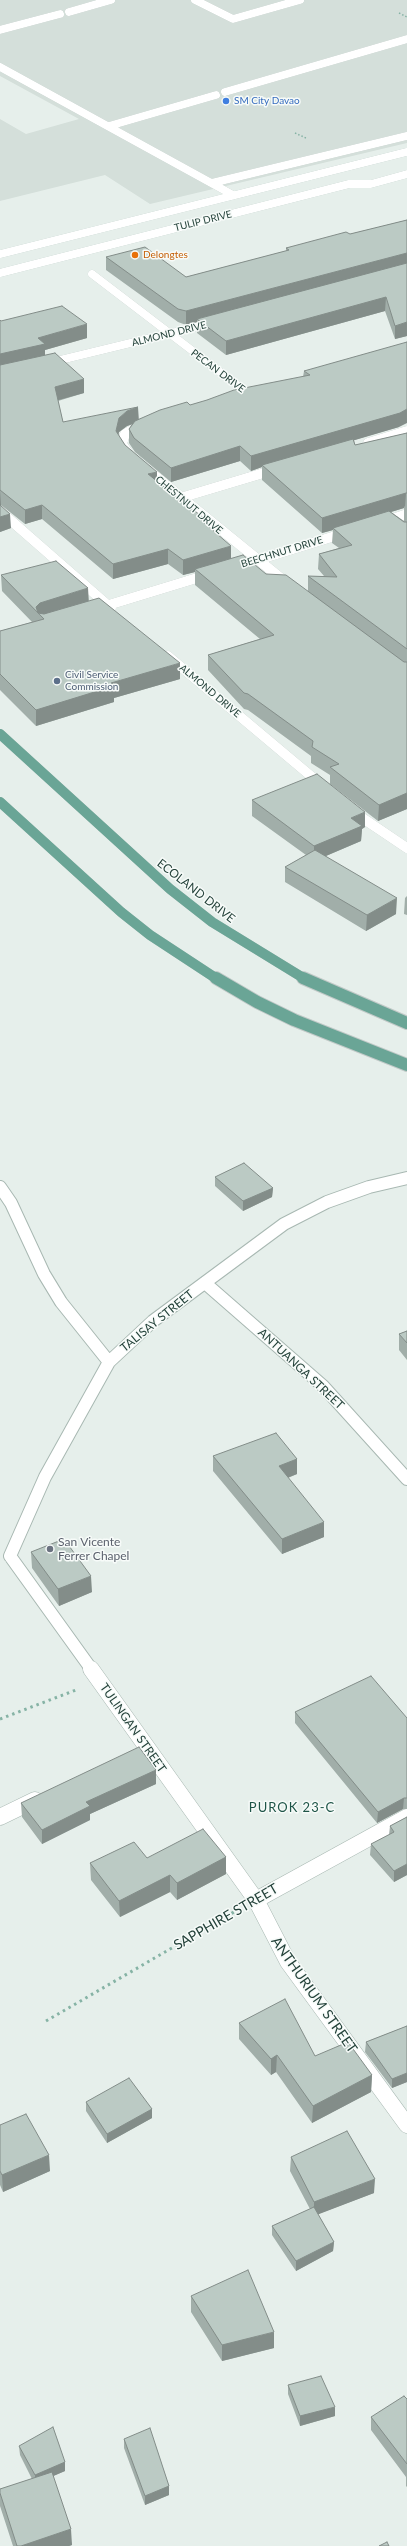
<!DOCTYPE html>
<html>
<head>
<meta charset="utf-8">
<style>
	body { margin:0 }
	canvas { display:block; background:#e6efeb }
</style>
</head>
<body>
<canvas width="407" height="2546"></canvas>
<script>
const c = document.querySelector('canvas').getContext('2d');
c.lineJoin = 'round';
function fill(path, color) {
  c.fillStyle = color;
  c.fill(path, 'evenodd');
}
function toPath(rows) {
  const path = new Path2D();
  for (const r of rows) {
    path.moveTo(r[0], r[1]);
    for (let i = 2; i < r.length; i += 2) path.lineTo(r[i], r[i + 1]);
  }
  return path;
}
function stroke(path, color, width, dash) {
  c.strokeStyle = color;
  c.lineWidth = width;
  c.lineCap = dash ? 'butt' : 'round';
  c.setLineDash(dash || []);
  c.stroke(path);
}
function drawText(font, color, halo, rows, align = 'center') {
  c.font = font + ' Lato,sans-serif';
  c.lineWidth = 3;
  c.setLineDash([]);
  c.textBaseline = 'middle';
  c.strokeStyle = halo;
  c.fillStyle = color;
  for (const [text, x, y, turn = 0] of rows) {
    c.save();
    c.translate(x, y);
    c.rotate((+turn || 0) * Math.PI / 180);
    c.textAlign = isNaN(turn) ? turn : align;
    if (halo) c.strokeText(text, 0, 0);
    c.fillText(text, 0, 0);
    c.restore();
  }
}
const built = toPath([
	[0,0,407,0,407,143,150,204,105,175,0,201,0,119,26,134,79,119,0,76]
]);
const pathFar1 = toPath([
	[399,13,407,17],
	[295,133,306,138]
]);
const path = toPath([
	[0,1719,76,1690],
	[46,2021,234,1912]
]);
const serviceFar2 = toPath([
	[195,0,233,19,300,0],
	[69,12,111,0],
	[0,30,60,14],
	[0,67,233,195],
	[225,92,407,39],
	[109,126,216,95],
	[212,183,407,136]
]);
const serviceFar1 = toPath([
	[205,1283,323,1386,407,1479]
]);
const service = toPath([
	[0,1817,35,1800],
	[256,1900,288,1962,407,2125]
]);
const minorFar3 = toPath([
	[92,274,249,394],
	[48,363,213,323],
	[128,432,142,424],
	[403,432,407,431]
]);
const minorFar2 = toPath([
	[130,431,125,434,122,444,130,456],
	[368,443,407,431],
	[144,467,288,584],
	[180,498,277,469],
	[0,511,111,608],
	[383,522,407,514],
	[251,562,348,532],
	[102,607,210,574],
	[168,656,324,787],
	[352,811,407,848]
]);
const minorFar1 = toPath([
	[0,1187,11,1203,44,1274,61,1302,109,1362],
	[10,1556,92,1670],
	[10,1556,45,1477,109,1362,153,1321,284,1224,327,1202,369,1187,407,1178]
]);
const minor = toPath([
	[91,1669,256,1900,407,1817]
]);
const secondary = toPath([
	[0,254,407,152],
	[0,273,349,184,371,184,407,174]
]);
const primaryFar1 = toPath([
	[0,734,170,889,212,922,305,979],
	[0,802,121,912,150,935,217,979]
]);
const primary = toPath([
	[216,978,257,1002,294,1020,407,1065],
	[303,978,407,1023]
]);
const wall = toPath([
	[407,220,407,336,395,339,385,311,226,355,197,333,197,322,186,325,178,322,106,270,106,257,186,277,286,251,286,248,350,234],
	[0,320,1,321,87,338,45,350,45,355,84,393,58,401,63,422,139,419,190,405,303,377,304,371,399,427,354,440,355,445,407,433,407,809,378,821,330,784,330,775,311,763,311,756,248,710,244,709,208,670,208,655,260,639,195,585,195,572,183,575,168,564,113,579,42,519,25,524,1,505,11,528,0,532],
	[132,424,129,429,129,443,135,452,171,482,240,461,251,471,262,467,262,480,322,533,333,530,332,543,339,548,319,554,318,569,324,576,308,576,308,591,266,574,231,558,205,524,157,481,125,445,118,435,119,432,127,426],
	[404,508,404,521,391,512],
	[1,575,88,601,180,679,114,698,114,702,36,726,0,690,0,631,32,622,2,591],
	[252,800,365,827,362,829,361,841,326,856,396,914,366,931,285,882,285,867,306,855,252,816],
	[407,896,407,915,404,914,405,898],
	[215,1177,273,1188,272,1197,243,1211,215,1186],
	[407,1331,407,1360,399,1350,399,1334],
	[213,1456,297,1459,297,1474,288,1478,324,1537,282,1554,213,1471],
	[31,1552,92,1592,59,1606,32,1568],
	[295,1712,407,1718,407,1809,403,1809,377,1823,295,1723],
	[156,1770,156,1784,90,1814,90,1820,42,1844,22,1817,21,1803],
	[407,1817,407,1875,394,1882,370,1855,371,1844,389,1835,390,1826],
	[226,1857,226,1874,177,1900,170,1892,120,1917,91,1880,90,1863,147,1858],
	[239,2023,315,2056,372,2075,371,2092,312,2123,276,2072,271,2075,239,2039],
	[407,2026,407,2082,392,2088,365,2052,366,2042],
	[86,2102,152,2109,152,2118,107,2143,86,2111],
	[0,2125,50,2171,3,2192,0,2185],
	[291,2157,374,2193,318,2214,334,2242,333,2251,296,2271,272,2235,272,2226,310,2209,290,2171],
	[191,2296,274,2348,222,2361,191,2312],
	[288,2385,335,2416,300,2426,288,2394],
	[407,2399,407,2487,406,2486,406,2477,371,2430,371,2417],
	[124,2439,169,2486,169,2495,145,2505,124,2448],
	[19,2446,65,2462,65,2471,53,2476,72,2545,69,2546,13,2546,0,2506,0,2489,32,2479,20,2455]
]);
const shadedWall = toPath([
	[407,253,407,266,197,319,197,322,186,325,186,311],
	[386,297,385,311,226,355,226,341],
	[407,322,407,336,395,339,395,326],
	[87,324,87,338,45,350,45,358,0,369,0,354,38,338],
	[84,379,84,393,55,401,55,387],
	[138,407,139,422,127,426,119,432,116,445,116,431,119,418,127,411],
	[407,409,407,423,399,427,264,467,262,465,262,467,251,471,251,456],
	[240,446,240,461,171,482,171,468],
	[157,472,157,486,148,474],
	[0,490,1,505,0,505],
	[406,493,405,507,404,506,404,508,335,529,333,528,333,530,322,533,322,518],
	[42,505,42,519,25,524,25,510],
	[10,514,11,528,0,532,0,517],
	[205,519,205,534,201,520],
	[231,546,231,561,195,569,195,572,183,575,183,560],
	[168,549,168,564,113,579,113,564],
	[88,588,89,604,43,618,37,611,36,607,40,603],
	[180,663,180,679,114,698,114,702,36,726,36,710,111,683],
	[407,793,407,809,378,821,379,805],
	[365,812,365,827,362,829,361,841,314,861,314,846,351,818],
	[397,898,396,914,366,931,367,915],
	[273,1188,272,1197,243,1211,243,1201],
	[297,1459,297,1474,279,1481,279,1466],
	[324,1522,324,1537,282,1554,282,1539],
	[91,1576,92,1592,59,1606,58,1589],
	[156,1770,156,1784,90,1814,90,1820,42,1844,42,1830,86,1802],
	[404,1798,403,1809,377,1823,378,1812],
	[226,1857,226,1874,177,1900,177,1883],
	[407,1864,407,1875,394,1882,394,1871],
	[170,1875,170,1892,120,1917,119,1901],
	[277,2055,276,2072,271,2075,271,2059],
	[407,2073,407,2082,392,2088,392,2079],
	[372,2075,371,2092,312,2123,313,2106],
	[152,2109,152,2118,107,2143,107,2134],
	[49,2155,50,2171,3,2192,2,2175],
	[375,2179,374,2193,314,2216,314,2202],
	[334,2242,333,2251,296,2271,296,2261],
	[274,2332,274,2348,222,2361,222,2345],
	[335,2407,335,2416,300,2426,300,2416],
	[65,2462,65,2471,35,2484,35,2475],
	[169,2486,169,2495,145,2505,145,2496],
	[71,2529,72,2545,69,2546,21,2546]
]);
const building = toPath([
	[407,220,407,253,186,311,178,309,106,257,145,247,186,277,289,250,286,248,346,232,350,234,407,220],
	[407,263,407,322,395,326,386,297,226,341,197,319,407,263],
	[62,306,87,324,38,338,45,344,0,354,0,320,1,321,62,306],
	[407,342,407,409,400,413,251,456,240,446,171,468,134,438,129,429,135,421,160,410,187,402,190,405,207,400,234,390,310,375,304,371,407,342],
	[55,353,84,379,55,387,63,422,138,407,127,411,119,418,116,431,125,445,157,472,148,474,205,519,201,520,231,546,183,560,168,549,113,564,42,505,25,510,0,490,0,365,55,353],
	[407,433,407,493,406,493,322,518,262,465,353,439,355,445,407,433],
	[0,505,10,514,0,517,0,505],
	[389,511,404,522,407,522,407,649,308,576,337,577,319,554,352,545,333,528,389,511],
	[243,555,266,574,286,575,404,662,407,662,407,793,379,805,330,767,339,764,312,747,313,741,248,694,244,693,208,655,274,635,195,569,243,555],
	[56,561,88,588,40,603,36,607,38,613,44,614,99,598,180,663,111,683,114,686,36,710,0,674,0,631,44,619,1,575,56,561],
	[317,774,365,812,351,818,362,826,314,846,252,800,317,774],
	[315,850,397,898,367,915,285,867,315,850],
	[244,1163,273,1188,243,1201,215,1177,244,1163],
	[407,1331,407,1343,399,1334,407,1331],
	[276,1433,297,1459,279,1466,324,1522,282,1539,213,1456,276,1433],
	[64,1539,91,1576,58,1589,31,1552,64,1539],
	[371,1676,407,1718,407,1798,404,1798,378,1812,295,1712,371,1676],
	[139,1747,156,1770,86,1802,90,1806,42,1830,21,1803,139,1747],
	[407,1817,407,1864,394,1871,371,1844,394,1832,390,1826,407,1817],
	[203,1829,226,1857,177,1883,170,1875,119,1901,90,1863,134,1842,147,1858,203,1829],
	[285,1999,315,2056,348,2042,372,2075,313,2106,277,2055,271,2059,239,2023,285,1999],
	[407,2026,407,2073,392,2079,366,2042,407,2026],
	[129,2078,152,2109,107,2134,86,2102,129,2078],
	[26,2114,49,2155,2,2175,0,2171,0,2125,26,2114],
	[347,2131,375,2179,314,2202,291,2157,347,2131],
	[314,2207,334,2242,296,2261,272,2226,314,2207],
	[248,2270,274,2332,222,2345,191,2296,248,2270],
	[321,2376,335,2407,300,2416,288,2385,321,2376],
	[404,2396,407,2399,407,2464,371,2417,404,2396],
	[53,2427,65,2462,35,2475,19,2446,53,2427],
	[150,2428,169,2486,145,2496,124,2439,150,2428],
	[52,2472,71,2529,21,2546,17,2546,0,2493,0,2489,52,2472],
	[387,2542,389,2546,379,2546,387,2542]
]);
const markers = [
	[226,101,4,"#3f7fe0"],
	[135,255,4,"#e8710a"],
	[57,681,4,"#5c6f8a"],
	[50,1549,4,"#6b7280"]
];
const farShopnames = [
	["SM City Davao",234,101]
];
const farStreetnames = [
	["TULIP DRIVE",203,221,-14],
	["ALMOND DRIVE",169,334,-14],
	["PECAN DRIVE",218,371,37],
	["CHESTNUT DRIVE",189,505,40],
	["BEECHNUT DRIVE",282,552,-17],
	["ALMOND DRIVE",210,691,40]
];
const farFoodnames = [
	["Delongtes",143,255]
];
const farServicenames = [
	["Civil Service",65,675],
	["Commission",65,687]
];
const streetNames = [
	["ECOLAND DRIVE",196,891,38],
	["TALISAY STREET",157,1321,-39],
	["ANTUANGA STREET",301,1369,43],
	["TULINGAN STREET",133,1728,55]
];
const worshipNames = [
	["San Vicente",58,1542],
	["Ferrer Chapel",58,1556]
];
const neighbourhoodNames = [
	["PUROK 23-C",292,1808]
];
const nearStreetnames = [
	["SAPPHIRE STREET",226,1917,-30],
	["ANTHURIUM STREET",314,1995,55]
];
fill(built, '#d4dfda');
stroke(serviceFar2, '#a8b8b2', 8);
stroke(serviceFar1, '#a8b8b2', 14);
stroke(service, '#a8b8b2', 17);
stroke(minorFar3, '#a8b8b2', 8);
stroke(minorFar2, '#a8b8b2', 10);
stroke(minorFar1, '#a8b8b2', 14);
stroke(minor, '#a8b8b2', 17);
stroke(secondary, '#a4bbb3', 8);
stroke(primaryFar1, '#c2cac8', 10);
stroke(primary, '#c2cac8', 14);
stroke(pathFar1, '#86b3a5', 1.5, [1.5, 2]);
stroke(path, '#86b3a5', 3, [2.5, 4]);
stroke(serviceFar2, '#fff', 8);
stroke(serviceFar1, '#fff', 12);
stroke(service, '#fff', 16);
stroke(minorFar3, '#fff', 8);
stroke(minorFar2, '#fff', 10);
stroke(minorFar1, '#fff', 12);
stroke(minor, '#fff', 16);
stroke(secondary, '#fff', 8);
stroke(primaryFar1, '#6aa596', 10);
stroke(primary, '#6aa596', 12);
fill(wall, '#a1aea9');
fill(shadedWall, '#838d89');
fill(building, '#bbcac4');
stroke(building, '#838d89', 1);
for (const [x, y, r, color] of markers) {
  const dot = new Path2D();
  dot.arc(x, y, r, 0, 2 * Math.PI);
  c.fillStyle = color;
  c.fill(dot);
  stroke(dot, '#f7fbf9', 1.5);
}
drawText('10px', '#366cbe', '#f7fbf9', farShopnames, 'left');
drawText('10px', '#24423a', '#f7fbf9', farStreetnames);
drawText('10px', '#c56008', '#f7fbf9', farFoodnames, 'left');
drawText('10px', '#4e5e75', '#f7fbf9', farServicenames, 'left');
drawText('12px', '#24423a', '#f7fbf9', streetNames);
drawText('12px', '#5b616d', '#f7fbf9', worshipNames, 'left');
c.letterSpacing = '1px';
drawText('13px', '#1f5548', '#f7fbf9', neighbourhoodNames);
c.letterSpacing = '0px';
drawText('14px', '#24423a', '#f7fbf9', nearStreetnames);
</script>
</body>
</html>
